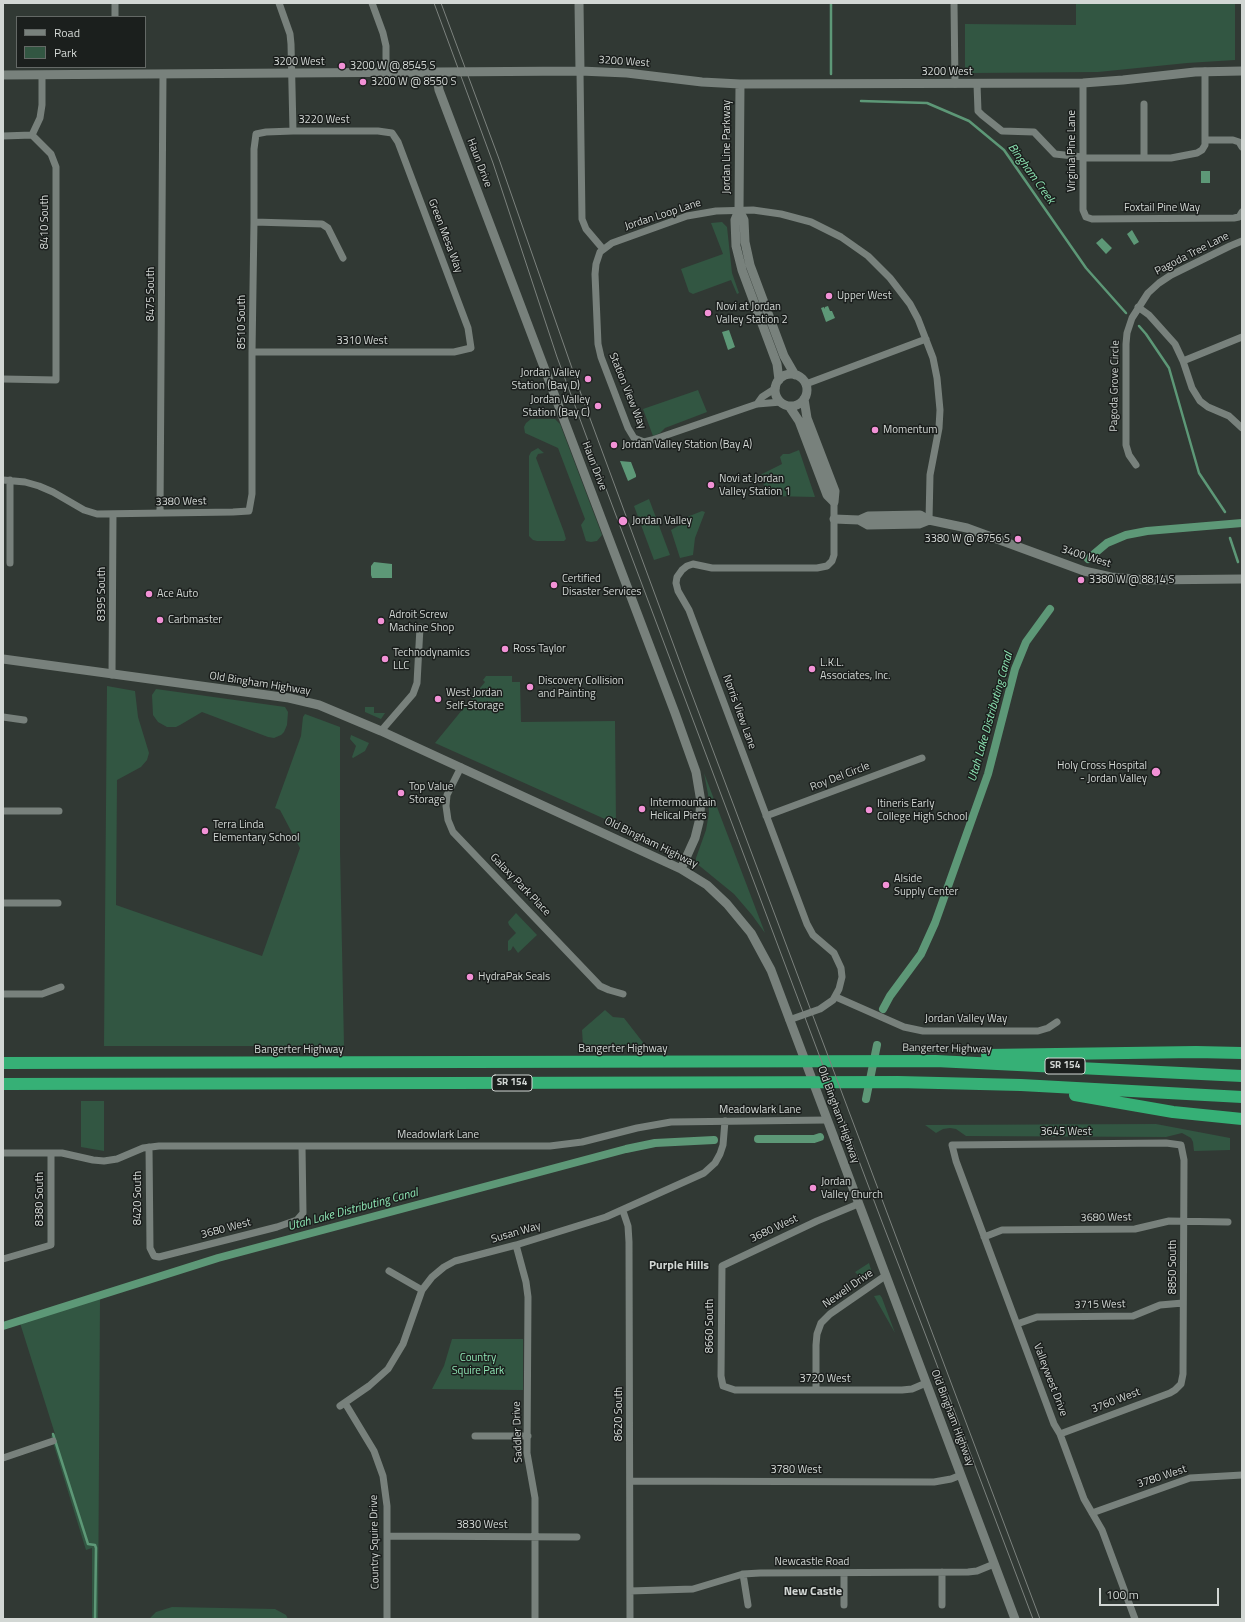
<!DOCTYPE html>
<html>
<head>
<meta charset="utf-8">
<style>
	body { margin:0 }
	#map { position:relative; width:1245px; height:1622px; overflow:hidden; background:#313934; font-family:"Titillium Web",sans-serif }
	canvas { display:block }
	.frame { position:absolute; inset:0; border:4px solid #d2d7d4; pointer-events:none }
	.legend { position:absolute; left:16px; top:16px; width:130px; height:52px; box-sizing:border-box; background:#1b1f1d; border:1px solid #646966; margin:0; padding:5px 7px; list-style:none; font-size:12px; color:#d2d7d4 }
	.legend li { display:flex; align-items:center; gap:8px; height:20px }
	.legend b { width:20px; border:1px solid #646966 }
	.scale { position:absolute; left:1099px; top:1588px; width:120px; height:18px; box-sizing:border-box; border:2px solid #d2d7d4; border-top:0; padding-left:5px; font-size:12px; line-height:14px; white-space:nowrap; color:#d2d7d4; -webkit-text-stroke:3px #1b1f1d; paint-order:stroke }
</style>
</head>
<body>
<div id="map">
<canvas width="1245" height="1622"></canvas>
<div class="frame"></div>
<ul class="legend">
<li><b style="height:5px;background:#78817c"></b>Road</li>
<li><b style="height:11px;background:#325642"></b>Park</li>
</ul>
<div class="scale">100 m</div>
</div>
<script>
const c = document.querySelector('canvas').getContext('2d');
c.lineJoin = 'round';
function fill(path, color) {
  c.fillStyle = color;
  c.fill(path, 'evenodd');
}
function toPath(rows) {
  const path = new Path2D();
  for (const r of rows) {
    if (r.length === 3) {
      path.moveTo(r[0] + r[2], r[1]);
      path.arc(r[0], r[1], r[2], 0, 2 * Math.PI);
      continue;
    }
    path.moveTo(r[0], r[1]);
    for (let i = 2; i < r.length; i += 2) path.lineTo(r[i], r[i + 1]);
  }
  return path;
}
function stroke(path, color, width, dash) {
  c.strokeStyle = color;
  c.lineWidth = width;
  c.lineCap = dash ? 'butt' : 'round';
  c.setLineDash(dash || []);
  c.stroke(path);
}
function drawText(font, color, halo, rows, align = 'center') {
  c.font = font + ' "Titillium Web",sans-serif';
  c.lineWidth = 3;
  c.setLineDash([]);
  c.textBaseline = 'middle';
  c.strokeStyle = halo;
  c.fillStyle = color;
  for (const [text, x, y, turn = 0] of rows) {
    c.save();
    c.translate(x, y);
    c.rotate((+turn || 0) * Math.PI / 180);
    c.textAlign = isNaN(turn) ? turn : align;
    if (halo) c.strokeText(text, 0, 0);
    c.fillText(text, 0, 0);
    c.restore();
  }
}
const green = toPath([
	[1076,3,1235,3,1235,60,1187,63,1098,72,972,73,967,73,965,70,965,24,1076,25],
	[722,222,727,227,732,273,739,293,737,294,731,280,693,294,689,292,681,269,723,254,711,223],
	[698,390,707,412,665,428,660,433,653,436,643,409],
	[531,419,555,419,560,424,602,535,597,541,591,542,586,541,581,525,585,519,558,448,525,433,524,427,526,423],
	[538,448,544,453,538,454,536,458,564,532,566,539,564,541,537,541,533,540,529,536,529,456,531,452],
	[799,450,815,497,772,496,767,493,760,475,782,464,780,457,783,454,789,454],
	[649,499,670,555,654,560,634,506],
	[702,511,705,512,695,538,693,555,680,558,671,530,678,526,687,517],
	[486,676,512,676,512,682,520,682,521,722,615,721,616,824,435,743,485,682,483,680],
	[107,686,135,691,138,717,149,753,147,760,141,767,117,780,116,905,262,956,300,848,280,810,275,808,301,736,303,717,305,714,340,727,340,851,344,1046,104,1046],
	[156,689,285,707,288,712,287,725,284,732,281,735,274,738,268,737,202,712,180,725,176,727,167,727,158,722,153,715,152,695],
	[365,707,374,707,374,713,385,713,381,719,365,712],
	[351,735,369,743,365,751,353,758,352,757,356,746,350,739],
	[704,773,765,933,752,915,734,894,696,863,696,858,706,830,709,813,708,794],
	[516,913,537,935,518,953,513,946,511,950,508,951,508,941,516,933,509,925,508,922],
	[605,1010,613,1017,624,1018,645,1045,583,1045,582,1030],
	[81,1101,104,1101,104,1151,81,1147],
	[1156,1124,1230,1138,1230,1150,1194,1151,1193,1142,1191,1138,1182,1133,1166,1137,966,1136,956,1129,950,1128,943,1129,936,1133,925,1125],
	[869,1263,872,1273,863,1280,855,1272],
	[880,1295,882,1298,895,1333,874,1296],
	[100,1298,98,1619,92,1619,92,1548,86,1550,51,1436,55,1434,20,1323],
	[452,1339,523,1339,523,1390,432,1389,444,1366],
	[172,1607,275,1609,286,1615,288,1619,149,1619,156,1612]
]);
const water = toPath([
	[1201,171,1210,171,1210,183,1201,183],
	[1132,230,1139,242,1134,245,1127,234],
	[1102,238,1112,248,1106,254,1096,243],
	[828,306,830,311,832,311,835,318,826,322,821,308,824,307,825,309,825,307],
	[729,330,735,347,728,350,722,332],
	[620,461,631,462,636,475,636,477,628,481],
	[374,562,392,564,392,578,372,578,371,575,371,566]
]);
const stream = toPath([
	[831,3,831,74],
	[861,101,927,103,969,121,1004,150,1086,268,1126,313],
	[1139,326,1146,334,1169,368,1199,473,1225,512],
	[1230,538,1238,562],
	[53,1434,88,1544,95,1545,96,1548,95,1619]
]);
const canal = toPath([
	[1088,559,1107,543,1126,535,1147,531,1242,523],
	[883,1009,890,996,921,954,935,923,988,774,1015,669,1026,642,1050,609],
	[866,1099,877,1045],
	[758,1139,814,1139,820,1137],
	[3,1326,218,1258,626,1149,655,1143,714,1140]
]);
const minor = toPath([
	[115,3,115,17],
	[279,3,290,34,291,44,293,131],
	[372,3,383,33,386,46,386,73],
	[954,3,955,84],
	[580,71,582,219,586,229,603,249],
	[1083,83,1083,210,1086,217,1092,219,1234,218,1239,217,1242,212],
	[977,84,978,111,982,115,1002,131,1034,132,1055,154,1083,157],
	[1144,104,1144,158],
	[3,136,32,135],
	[1205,140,1233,140,1239,142,1242,147],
	[1083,158,1171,158,1197,153,1202,150,1205,145,1205,71],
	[254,222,322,224,328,228,343,258],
	[1138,307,1149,315,1175,344,1183,361,1192,388,1200,401,1208,407,1229,416,1242,428],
	[1183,361,1242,337],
	[3,379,56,380,56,167,51,154,32,135,40,118,42,105,42,75],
	[806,384,926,339],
	[781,402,757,404,652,440,644,442,634,438,628,428,601,357,598,344,595,274,596,264,600,252,612,243,687,216,716,211,753,210,781,214,811,222,841,237,868,256,890,278,910,304,918,319,933,358,937,378,940,410,939,428,930,475,929,520],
	[757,404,762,397,776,388],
	[1136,465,1129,455,1126,445,1126,344,1127,333,1132,318,1148,293,1159,283,1171,275,1230,246,1242,241],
	[3,480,25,482,39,486,53,492,84,510,97,514,233,512,249,511,252,494,252,352,254,222,254,149,256,134,266,132,293,131,378,131,392,133,398,142,468,328,471,348,454,352,252,352],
	[160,513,163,74],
	[10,563,10,480],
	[112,675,113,514],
	[3,717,24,720],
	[381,731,413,694,417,683,420,627],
	[461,767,447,795,446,806,448,820,453,832,600,986,609,990,623,994],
	[3,811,59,811],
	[766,816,922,758],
	[3,903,58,903],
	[3,994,42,994,61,987],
	[836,997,904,1027,923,1031,1038,1031,1048,1028,1057,1022],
	[789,1020,820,1009,833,1000,839,989,842,977,841,968,834,953,813,935,807,924,689,610,678,591,676,583,677,577,682,570,687,566,693,564,712,568,817,568,827,566,832,561,834,555,834,502],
	[149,1147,150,1248,154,1256,159,1257,277,1227,297,1220,303,1213,302,1146],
	[3,1153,62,1153,93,1160,104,1161,117,1159,143,1148,159,1146,550,1146,582,1142,637,1128,671,1122,827,1120],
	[858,1204,817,1221,722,1266,721,1376,723,1386,735,1390,902,1390,912,1389,926,1383],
	[623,1211,628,1226,629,1242,630,1619],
	[984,1237,1002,1230,1135,1229,1169,1221,1228,1222],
	[516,1245,526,1282,528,1297,527,1453,535,1498,535,1619],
	[3,1259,51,1245,51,1153],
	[389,1271,422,1290],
	[1017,1324,1037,1317,1133,1316,1160,1305,1183,1303],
	[816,1390,816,1345,817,1334,821,1323,830,1314,885,1276],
	[345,1403,374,1451,383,1476,387,1506,387,1619],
	[340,1406,369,1386,388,1369,403,1344,422,1290,432,1277,444,1267,455,1261,516,1245,606,1217,704,1173,715,1163,720,1154,723,1145,725,1121],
	[1060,1434,1170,1393,1175,1390,1181,1384,1183,1374,1184,1160,1181,1145,1166,1143,952,1145,956,1161,1054,1424,1060,1434,1084,1499,1102,1530,1135,1619],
	[475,1436,528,1436],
	[3,1458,53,1441],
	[630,1481,934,1482,951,1479,961,1475],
	[1092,1513,1190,1478,1242,1475],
	[387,1536,577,1537],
	[942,1572,942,1605],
	[743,1574,748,1605],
	[630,1591,693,1589,743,1574,760,1573,968,1572,977,1571,994,1564],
	[844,1605,844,1573]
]);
const tertiary = toPath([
	[579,3,580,71],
	[436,73,439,90,675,713,696,772,701,802,699,822,695,838,681,869],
	[3,75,580,71,627,73,702,82,740,84,1083,83,1123,80,1195,72,1242,71],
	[740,84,739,210,735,220,736,246,742,270,777,364,779,380],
	[739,210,744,220,745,242,750,265,784,356,795,375],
	[791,390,16],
	[804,399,807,418,835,491,834,502],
	[789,406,799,421,827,495,834,502],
	[834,519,859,520,868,525,919,524,929,520],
	[859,520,868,516,920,515,929,520,967,528,1084,571,1111,577,1146,580,1242,579],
	[3,659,289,698,319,705,381,731,681,869,707,885,727,904,751,933,771,970,1015,1619]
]);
const motorway = toPath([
	[987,1055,1196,1052,1242,1053],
	[3,1063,936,1061,1242,1076],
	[3,1084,898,1082,1021,1085,1242,1097],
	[1075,1095,1173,1112,1242,1119]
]);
const tram = toPath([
	[434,3,493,163,557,357,594,457,882,1222,926,1336,1033,1619],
	[441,3,499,159,581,394,688,684,1040,1619]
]);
const markers = [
	[342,66,4,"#f291d6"],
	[363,82,4,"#f291d6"],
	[829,296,4,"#f291d6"],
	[708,313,4,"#f291d6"],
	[588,379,4,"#f291d6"],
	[598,406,4,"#f291d6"],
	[875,430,4,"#f291d6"],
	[614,445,4,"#f291d6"],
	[711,485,4,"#f291d6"],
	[623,521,5,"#f291d6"],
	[1018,539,4,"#f291d6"],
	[1081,580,4,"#f291d6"],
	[554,585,4,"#f291d6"],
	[149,594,4,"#f291d6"],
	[160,620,4,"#f291d6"],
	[381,621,4,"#f291d6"],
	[505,649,4,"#f291d6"],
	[385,659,4,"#f291d6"],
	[812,669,4,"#f291d6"],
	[530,687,4,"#f291d6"],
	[438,699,4,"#f291d6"],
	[1156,772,5,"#f291d6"],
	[401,793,4,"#f291d6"],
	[642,809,4,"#f291d6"],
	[869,810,4,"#f291d6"],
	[205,831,4,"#f291d6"],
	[886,885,4,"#f291d6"],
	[470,977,4,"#f291d6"],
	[813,1188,4,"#f291d6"]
];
const shields = [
	[1065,1066,40],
	[512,1083,40]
];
const shieldNames = [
	["SR 154",1065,1066],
	["SR 154",512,1083]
];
const streetNames = [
	["3200 West",299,62],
	["3200 West",624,62,4],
	["3200 West",947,72],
	["3220 West",324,120],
	["Jordan Line Parkway",727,147,-90],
	["Virginia Pine Lane",1072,151,-90],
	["Haun Drive",479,163,69],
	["Foxtail Pine Way",1162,208],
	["Jordan Loop Lane",663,215,-18],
	["8410 South",45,222,-90],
	["Green Mesa Way",445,236,69],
	["Pagoda Tree Lane",1192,254,-27],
	["8475 South",151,294,-90],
	["8510 South",242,322,-90],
	["3310 West",362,341],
	["Pagoda Grove Circle",1115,386,-89],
	["Station View Way",627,391,68],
	["Haun Drive",594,466,69],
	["3380 West",181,502,-1],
	["3400 West",1086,557,17],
	["8395 South",102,594,-90],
	["Old Bingham Highway",260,684,9],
	["Norris View Lane",739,712,70],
	["Roy Del Circle",840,777,-21],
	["Old Bingham Highway",651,843,26],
	["Galaxy Park Place",520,885,46],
	["Jordan Valley Way",966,1019],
	["Bangerter Highway",623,1049],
	["Bangerter Highway",947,1049,1],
	["Bangerter Highway",299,1050],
	["Meadowlark Lane",760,1110],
	["Old Bingham Highway",838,1115,70],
	["3645 West",1066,1132],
	["Meadowlark Lane",438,1135],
	["8420 South",138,1198,-90],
	["8380 South",40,1199,-90],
	["3680 West",1106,1218,-1],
	["3680 West",226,1229,-15],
	["3680 West",774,1229,-25],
	["Susan Way",516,1233,-16],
	["8850 South",1173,1267,-90],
	["Newell Drive",848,1289,-35],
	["3715 West",1100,1305,-1],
	["8660 South",710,1326,-90],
	["3720 West",825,1379],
	["Valleywest Drive",1050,1380,69],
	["3760 West",1116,1401,-21],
	["8620 South",619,1414,-90],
	["Old Bingham Highway",952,1418,69],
	["Saddler Drive",518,1432,-92],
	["3780 West",796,1470],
	["3780 West",1162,1477,-18],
	["3830 West",482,1525],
	["Country Squire Drive",375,1542,-91],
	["Newcastle Road",812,1562]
];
const poiNames = [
	["3200 W @ 8545 S",350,66],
	["3200 W @ 8550 S",371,82],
	["Upper West",837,296],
	["Novi at Jordan",716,307],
	["Valley Station 2",716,320],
	["Jordan Valley",580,373,"right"],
	["Station (Bay D)",580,386,"right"],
	["Jordan Valley",590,400,"right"],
	["Station (Bay C)",590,413,"right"],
	["Momentum",883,430],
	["Jordan Valley Station (Bay A)",622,445],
	["Novi at Jordan",719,479],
	["Valley Station 1",719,492],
	["Jordan Valley",632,521],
	["3380 W @ 8756 S",1010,539,"right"],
	["Certified",562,579],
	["Disaster Services",562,592],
	["3380 W @ 8814 S",1089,580],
	["Ace Auto",157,594],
	["Adroit Screw",389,615],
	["Machine Shop",389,628],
	["Carbmaster",168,620],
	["Ross Taylor",513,649],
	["Technodynamics",393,653],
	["LLC",393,666],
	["L.K.L.",820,663],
	["Associates, Inc.",820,676],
	["Discovery Collision",538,681],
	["and Painting",538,694],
	["West Jordan",446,693],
	["Self-Storage",446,706],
	["Holy Cross Hospital",1147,766,"right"],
	["- Jordan Valley",1147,779,"right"],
	["Top Value",409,787],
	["Storage",409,800],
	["Intermountain",650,803],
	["Helical Piers",650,816],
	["Itineris Early",877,804],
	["College High School",877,817],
	["Terra Linda",213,825],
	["Elementary School",213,838],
	["Alside",894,879],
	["Supply Center",894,892],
	["HydraPak Seals",478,977],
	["Jordan",821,1182],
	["Valley Church",821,1195]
];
const parkNames = [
	["Country",478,1358],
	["Squire Park",478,1371]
];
const waterNames = [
	["Bingham Creek",1031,174,54],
	["Utah Lake Distributing Canal",991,717,-74],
	["Utah Lake Distributing Canal",353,1210,-15]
];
const neighbourhoodNames = [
	["Purple Hills",679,1266],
	["New Castle",813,1592]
];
fill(green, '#325642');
fill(water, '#5d9877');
stroke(stream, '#5d9877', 2.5);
stroke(canal, '#5d9877', 8);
stroke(minor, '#78817c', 7);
stroke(tertiary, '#78817c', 9);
stroke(motorway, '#36b076', 12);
stroke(tram, '#7c827e', 1);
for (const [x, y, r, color] of markers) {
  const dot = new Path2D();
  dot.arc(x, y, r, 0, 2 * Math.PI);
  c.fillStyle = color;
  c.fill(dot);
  stroke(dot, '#1b1f1d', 1.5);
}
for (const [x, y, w] of shields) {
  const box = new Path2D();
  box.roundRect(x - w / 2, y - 8, w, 16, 3);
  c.fillStyle = '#1b1f1d';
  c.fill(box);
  stroke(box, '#d2d7d4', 1);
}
drawText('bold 10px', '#d2d7d4', null, shieldNames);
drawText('11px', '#d2d7d4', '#1b1f1d', streetNames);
drawText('11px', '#d2d7d4', '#1b1f1d', poiNames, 'left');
drawText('11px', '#8fe6b5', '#1b1f1d', parkNames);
drawText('italic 12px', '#8ce4b3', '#1b1f1d', waterNames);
drawText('bold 12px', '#d2d7d4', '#1b1f1d', neighbourhoodNames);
</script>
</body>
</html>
